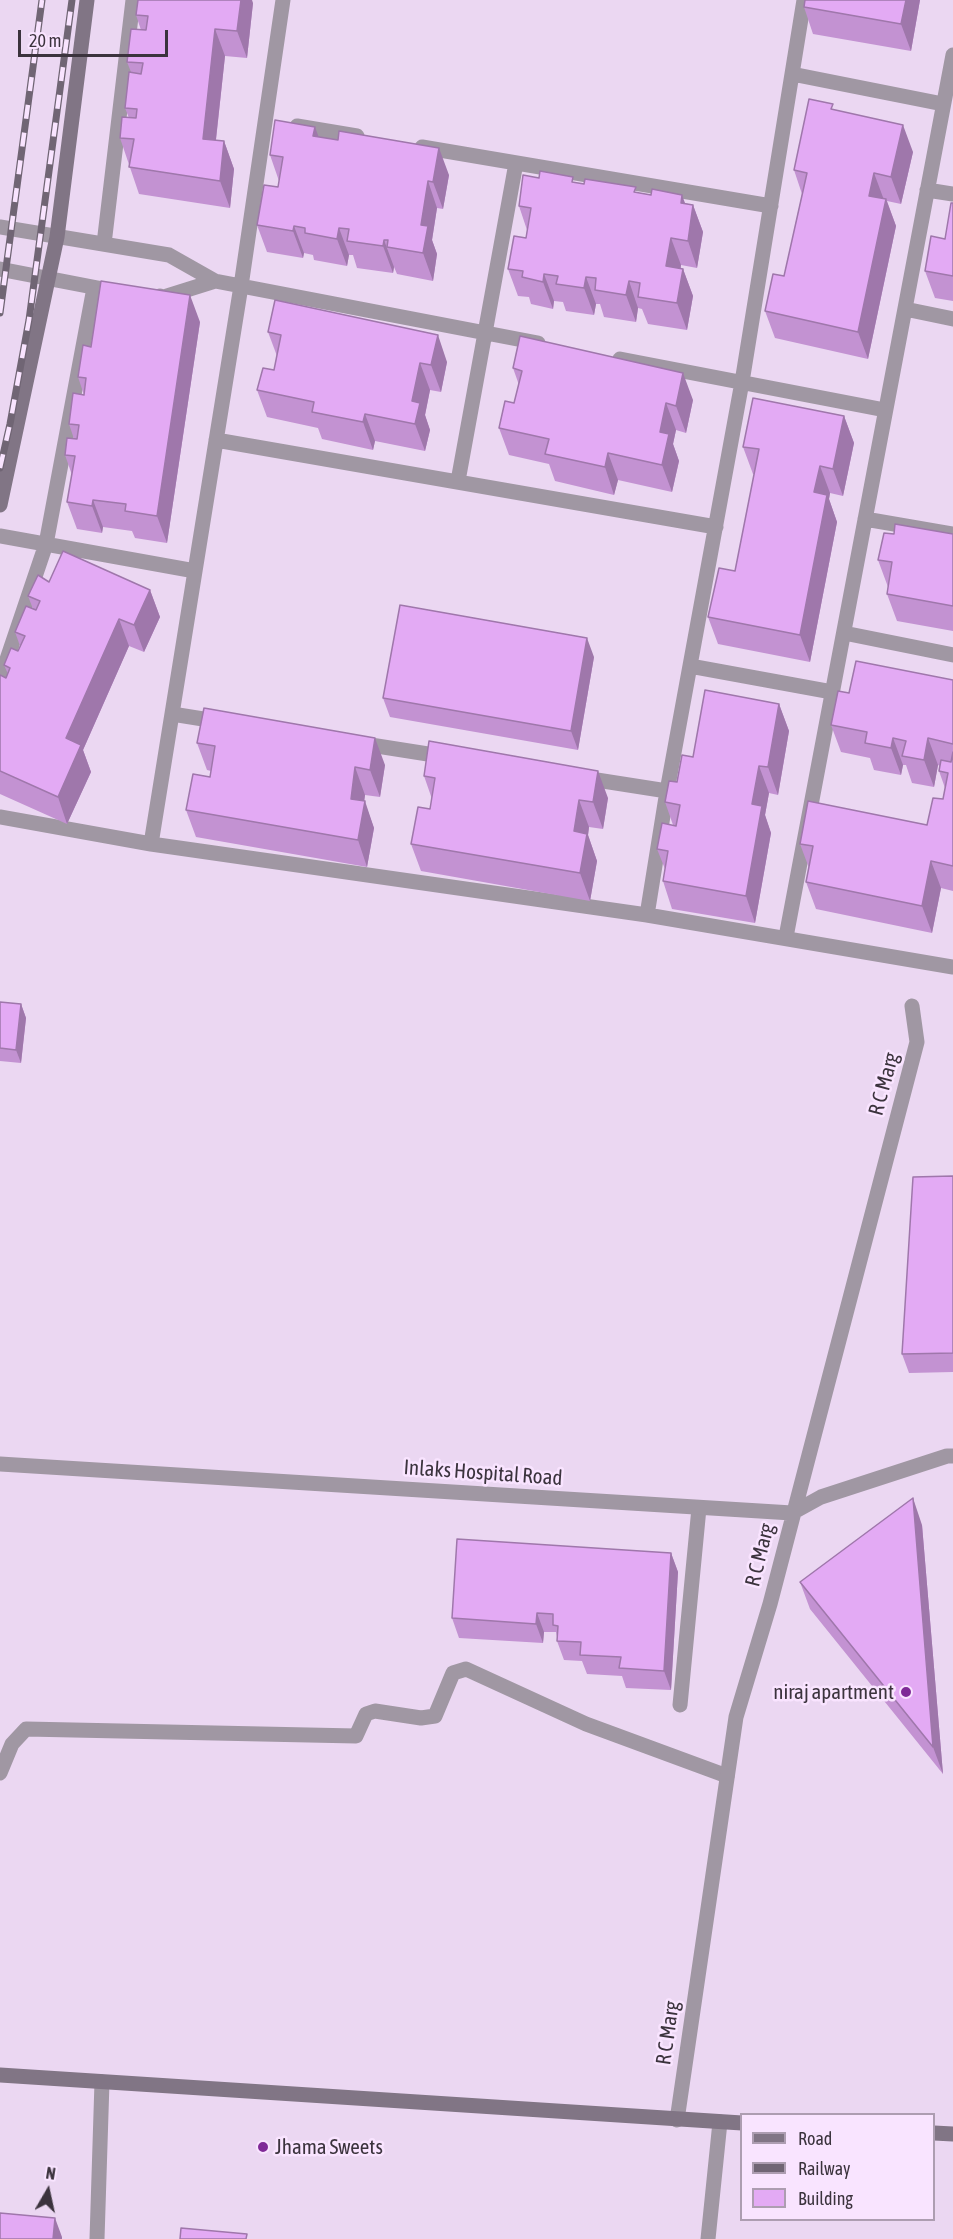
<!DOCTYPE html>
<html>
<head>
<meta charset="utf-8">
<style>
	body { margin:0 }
	#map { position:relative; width:953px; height:2239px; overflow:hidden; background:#ebd7f2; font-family:"Asap Condensed",sans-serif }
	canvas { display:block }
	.legend { position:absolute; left:740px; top:2113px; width:195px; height:108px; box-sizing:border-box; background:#f9e4ff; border:2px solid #ad9db1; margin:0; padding:8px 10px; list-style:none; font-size:18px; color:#3b333d }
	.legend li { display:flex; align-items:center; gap:12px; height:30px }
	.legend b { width:30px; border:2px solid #ad9db1 }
	.north { position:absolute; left:18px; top:2161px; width:60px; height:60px; -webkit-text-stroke:4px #f9e4ff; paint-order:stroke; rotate:9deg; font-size:16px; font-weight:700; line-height:24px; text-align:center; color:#3b333d }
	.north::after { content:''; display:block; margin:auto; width:21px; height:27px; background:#3b333d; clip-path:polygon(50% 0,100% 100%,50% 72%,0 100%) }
	.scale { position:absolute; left:18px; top:30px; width:150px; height:27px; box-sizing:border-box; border:3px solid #3b333d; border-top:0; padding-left:8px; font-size:18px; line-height:21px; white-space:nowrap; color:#3b333d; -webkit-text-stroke:4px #f9e4ff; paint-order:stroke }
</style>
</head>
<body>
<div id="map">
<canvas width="953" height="2239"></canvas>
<ul class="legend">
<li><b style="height:8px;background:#817585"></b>Road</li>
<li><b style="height:8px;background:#706574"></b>Railway</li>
<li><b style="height:16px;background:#e3aaf4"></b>Building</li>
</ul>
<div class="north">N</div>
<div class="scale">20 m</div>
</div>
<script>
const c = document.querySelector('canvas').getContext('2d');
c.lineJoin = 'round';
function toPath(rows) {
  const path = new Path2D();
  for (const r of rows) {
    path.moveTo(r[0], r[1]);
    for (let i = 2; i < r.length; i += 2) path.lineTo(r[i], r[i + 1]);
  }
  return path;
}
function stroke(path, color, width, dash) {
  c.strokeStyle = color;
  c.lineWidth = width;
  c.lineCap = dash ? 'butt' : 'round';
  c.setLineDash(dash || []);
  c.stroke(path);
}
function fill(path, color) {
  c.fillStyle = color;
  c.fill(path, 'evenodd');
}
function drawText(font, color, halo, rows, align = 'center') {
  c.font = font + ' "Asap Condensed",sans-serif';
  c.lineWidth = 5;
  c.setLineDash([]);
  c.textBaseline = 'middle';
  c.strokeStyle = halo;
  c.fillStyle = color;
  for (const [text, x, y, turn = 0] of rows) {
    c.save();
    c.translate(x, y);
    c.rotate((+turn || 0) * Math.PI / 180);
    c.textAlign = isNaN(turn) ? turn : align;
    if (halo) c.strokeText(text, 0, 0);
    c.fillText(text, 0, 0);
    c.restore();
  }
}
const lane = toPath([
	[680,1705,699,1508],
	[0,1773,12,1744,26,1729,356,1736,366,1714,375,1711,421,1718,435,1716,453,1673,466,1669,586,1724,727,1776]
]);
const street = toPath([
	[792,74,943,104],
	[297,126,357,136],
	[422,147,771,206],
	[927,190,953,194],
	[0,227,169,255,215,281,538,343],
	[104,244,133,0],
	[0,269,103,289],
	[160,296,164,297,215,281],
	[905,309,953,319],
	[620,359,885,410],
	[216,440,716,527],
	[458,481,516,163],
	[865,519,953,534],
	[0,536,195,571],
	[844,633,953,655],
	[690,666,832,692],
	[0,680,46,544,94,288],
	[172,714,222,722],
	[358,743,447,757],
	[584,778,667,791,647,915],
	[667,791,742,382,804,0],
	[0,817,151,844,647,915,953,967],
	[151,844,241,286,283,0],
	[786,937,953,55],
	[0,1464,792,1513,821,1497,947,1456,953,1456],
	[677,2120,736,1717,770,1604,917,1042,912,1006],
	[97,2239,102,2082],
	[708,2239,720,2122]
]);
const secondary = toPath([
	[0,505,57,237,87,0],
	[0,2075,742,2123],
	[934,2133,953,2134]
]);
const rail = toPath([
	[0,313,42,0],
	[0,468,10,424,29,320,72,0]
]);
const wall = toPath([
	[805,0,920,0,911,51,813,34,804,7],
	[253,3,247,58,225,56,216,140,224,141,234,169,230,208,139,194,120,138,129,118,125,108,131,72,127,62,141,30,136,15],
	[835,110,913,152,901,204,887,201,896,226,868,359,775,338,765,311,784,276,802,194,794,170],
	[319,137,449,175,443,209,437,208,432,240,437,254,433,281,397,274,394,267,393,273,357,268,353,255,349,255,347,266,314,260,313,255,304,253,303,258,267,252,257,225,278,187,279,181,270,155],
	[539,178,638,193,693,205,703,232,697,268,681,265,681,268,683,269,693,296,687,330,648,324,642,309,638,308,636,322,604,317,600,304,596,304,594,315,566,311,563,302,554,301,553,309,531,304,529,297,518,296,508,269,526,238,527,230,519,206],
	[953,203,953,301,935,298,925,271,945,239],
	[200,322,167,543,135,538,132,531,103,527,102,533,77,529,67,502,72,475,65,455,74,439,69,424,84,395,78,377,91,347],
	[268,332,447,362,441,392,430,390,425,415,430,430,425,451,375,441,373,450,322,439,318,428,267,417,257,390,274,370,277,356],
	[513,368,693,400,686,433,676,430,673,444,679,461,672,492,618,480,614,495,555,481,549,464,509,455,499,428,514,403,519,385],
	[844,416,854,443,843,496,830,493,829,499,837,522,810,662,718,644,708,617,735,571,754,474,753,474,743,447],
	[894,534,953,534,953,631,897,621,887,594,888,587,878,560],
	[49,582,150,590,160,617,144,652,129,646,83,750,91,772,67,824,0,794,0,675,6,678,8,674,4,665,18,651,20,646,15,632,33,609,28,596],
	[594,657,578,750,390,717,383,698],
	[953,680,953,891,941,888,932,933,816,909,806,882,809,868,800,844,927,825,943,799,945,788,939,771,940,766,938,765,934,787,912,783,906,765,903,765,901,775,874,770,870,758,841,752,831,725,849,693],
	[779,704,789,731,778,795,769,793,765,815,771,833,755,923,672,909,663,881,665,869,657,849,673,825,665,802,693,757],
	[197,743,385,765,380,797,365,795,364,801,374,828,367,867,196,837,186,810,210,777,211,771,207,770],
	[424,776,608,798,603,829,589,827,588,835,597,861,590,901,421,871,411,844,430,809,432,799],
	[0,1002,21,1004,26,1018,21,1063,0,1061],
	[953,1176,953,1372,909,1373,902,1354],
	[922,1525,943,1774,810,1609,800,1582],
	[671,1553,678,1572,671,1690,626,1688,622,1676,587,1674,582,1661,564,1660,557,1641,557,1637,556,1632,544,1632,543,1643,459,1638,452,1618]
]);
const shadedWall = toPath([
	[241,0,252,0,253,3,247,58,237,31],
	[906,0,920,0,911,51,901,24],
	[215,29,225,56,213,166,203,139],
	[903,125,913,152,901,204,891,177],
	[315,127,325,154,313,136],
	[224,141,234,169,230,208,220,181],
	[439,148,449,175,443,209,433,182],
	[874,173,884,200,869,196],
	[428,181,437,208,432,240,437,254,433,281,423,253,421,225],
	[682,195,691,219,693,205,703,232,697,268,688,241,681,203],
	[886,199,896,226,868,359,858,332],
	[294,226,304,253,303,258,293,231],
	[339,228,349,255,347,266,337,239],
	[671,238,681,265,676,293,666,266],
	[384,240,394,267,393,273,383,246],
	[683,269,693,296,687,330,677,303],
	[544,274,554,301,553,309,543,282],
	[586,277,596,304,594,315,584,288],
	[629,281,638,308,636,322,626,295],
	[190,295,200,322,167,543,157,516],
	[438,335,447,362,441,392,431,365],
	[420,363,430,390,425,415,430,430,425,451,415,424,412,401],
	[683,373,693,400,686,433,676,406],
	[666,403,676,430,673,444,679,461,672,492,662,465,660,432],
	[365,414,375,441,373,450,363,422],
	[844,416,854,443,843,496,833,469],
	[608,453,618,480,614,495,605,467],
	[820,466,830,493,829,499,837,522,810,662,800,635,814,492],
	[93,500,103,527,102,533,92,506],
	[150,590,160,617,144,652,134,625],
	[119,619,129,646,83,750,91,772,67,824,58,797,66,738],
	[587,638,594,657,578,750,571,731],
	[779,704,789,731,778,795,768,767],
	[375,738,385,765,380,797,370,770],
	[893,738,903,765,901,775,891,748],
	[928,738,938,765,934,787,924,760],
	[759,766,769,793,765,815,771,833,755,923,746,896,752,804],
	[355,767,365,795,363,811,365,801,374,828,367,867,358,840,351,799],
	[598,771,608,798,603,829,593,802],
	[579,800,589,827,588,835,597,861,590,901,580,873,574,831],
	[931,861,941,888,932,933,922,906],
	[21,1004,26,1018,21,1063,16,1050],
	[913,1498,922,1525,943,1774,933,1747],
	[671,1553,678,1572,671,1690,664,1671],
	[537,1613,544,1632,543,1643,536,1624],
	[55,2218,62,2237,62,2239,53,2239]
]);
const building = toPath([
	[138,0,241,0,237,31,215,29,203,139,224,141,220,181,129,167,134,139,120,138,122,117,136,118,137,109,125,108,129,72,141,74,143,63,127,62,131,29,146,30,148,16,136,15,138,0],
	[805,0,906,0,901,24,804,7,805,0],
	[809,99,833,104,831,109,903,125,891,177,874,173,869,196,886,199,858,332,765,311,773,274,784,276,807,173,794,170,809,99],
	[275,120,315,127,313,136,338,140,339,131,439,148,433,182,428,181,421,225,428,226,423,253,387,247,388,240,384,240,383,246,347,241,349,229,339,228,337,239,305,233,305,228,294,226,293,231,257,225,264,185,278,187,283,157,270,155,275,120],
	[540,171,573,177,572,182,584,184,585,179,636,187,634,192,651,195,652,189,682,195,681,203,693,205,688,241,671,238,666,266,683,269,677,303,638,297,640,283,629,281,626,295,595,290,596,278,586,277,584,288,556,284,558,276,544,274,543,282,522,277,523,271,508,269,514,236,526,238,531,208,519,206,523,175,539,178,540,171],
	[951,203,953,203,953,276,925,271,931,236,945,239,951,203],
	[101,281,190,295,157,516,125,511,126,504,93,500,92,506,67,502,75,456,65,455,67,438,77,439,79,425,69,424,73,393,84,395,86,378,78,377,83,345,91,347,101,281],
	[275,300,438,335,431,365,420,363,412,401,420,403,415,424,365,414,363,422,312,412,314,402,257,390,263,368,274,370,281,335,268,332,275,300],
	[520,336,683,373,676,406,666,403,660,432,669,434,662,465,608,453,605,467,545,454,549,439,499,428,505,401,514,403,522,371,513,368,520,336],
	[753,398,844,416,833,469,820,466,814,492,827,495,800,635,708,617,719,568,735,571,759,449,743,447,753,398],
	[895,524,953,534,953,606,887,594,892,562,878,560,884,533,894,534,895,524],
	[63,551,150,590,134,625,119,619,66,738,81,745,58,797,0,771,0,675,6,678,10,668,4,665,11,648,18,651,25,636,15,632,26,606,36,610,40,601,28,596,38,575,49,582,63,551],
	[400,605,587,638,571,731,383,698,400,605],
	[856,661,953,680,953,744,928,738,924,760,902,756,906,741,893,738,891,748,865,743,867,732,831,725,838,691,849,693,856,661],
	[705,690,779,704,768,767,759,766,752,804,762,806,746,896,663,881,668,851,657,849,662,823,676,826,680,805,665,802,669,781,677,782,682,755,693,757,705,690],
	[204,708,375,738,370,770,355,767,351,799,365,801,358,840,186,810,193,774,210,777,215,746,197,743,204,708],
	[429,741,598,771,593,802,579,800,574,831,587,834,580,873,411,844,418,807,430,809,435,778,424,776,429,741],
	[953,752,953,866,931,861,922,906,806,882,813,846,800,844,808,801,927,825,933,798,943,799,948,773,939,771,941,760,951,762,953,752],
	[0,1002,21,1004,16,1050,0,1048,0,1002],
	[953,1176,953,1353,902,1354,913,1177,953,1176],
	[913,1498,933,1747,800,1582,913,1498],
	[457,1539,671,1553,664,1671,619,1668,621,1657,580,1655,581,1642,557,1641,558,1626,553,1625,553,1614,537,1613,536,1624,452,1618,457,1539],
	[0,2213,55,2218,53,2239,0,2239,0,2213],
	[181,2228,247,2234,246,2239,180,2239,181,2228]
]);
const markers = [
	[906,1692,6,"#7f2997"],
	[263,2147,6,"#7f2997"]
];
const streetNames = [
	["R C Marg",884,1084,-75],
	["Inlaks Hospital Road",483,1473,4],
	["R C Marg",760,1555,-76],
	["R C Marg",668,2033,-82]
];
const poiNames = [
	["niraj apartment",894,1692],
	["Jhama Sweets",275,2147,"left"]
];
stroke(lane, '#a097a3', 15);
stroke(street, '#a097a3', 15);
stroke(secondary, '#817585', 15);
stroke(rail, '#706574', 7);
stroke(rail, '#f9e4ff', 4.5, [14]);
fill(wall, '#c392d2');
fill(shadedWall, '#9f77ab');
fill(building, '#e3aaf4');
stroke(building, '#9f77ab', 1.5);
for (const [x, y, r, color] of markers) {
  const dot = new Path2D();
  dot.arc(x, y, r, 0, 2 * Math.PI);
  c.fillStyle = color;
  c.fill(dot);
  stroke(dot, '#f9e4ff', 2);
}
drawText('21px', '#3b333d', '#f9e4ff', streetNames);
drawText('21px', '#3b333d', '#f9e4ff', poiNames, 'right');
</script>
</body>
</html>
